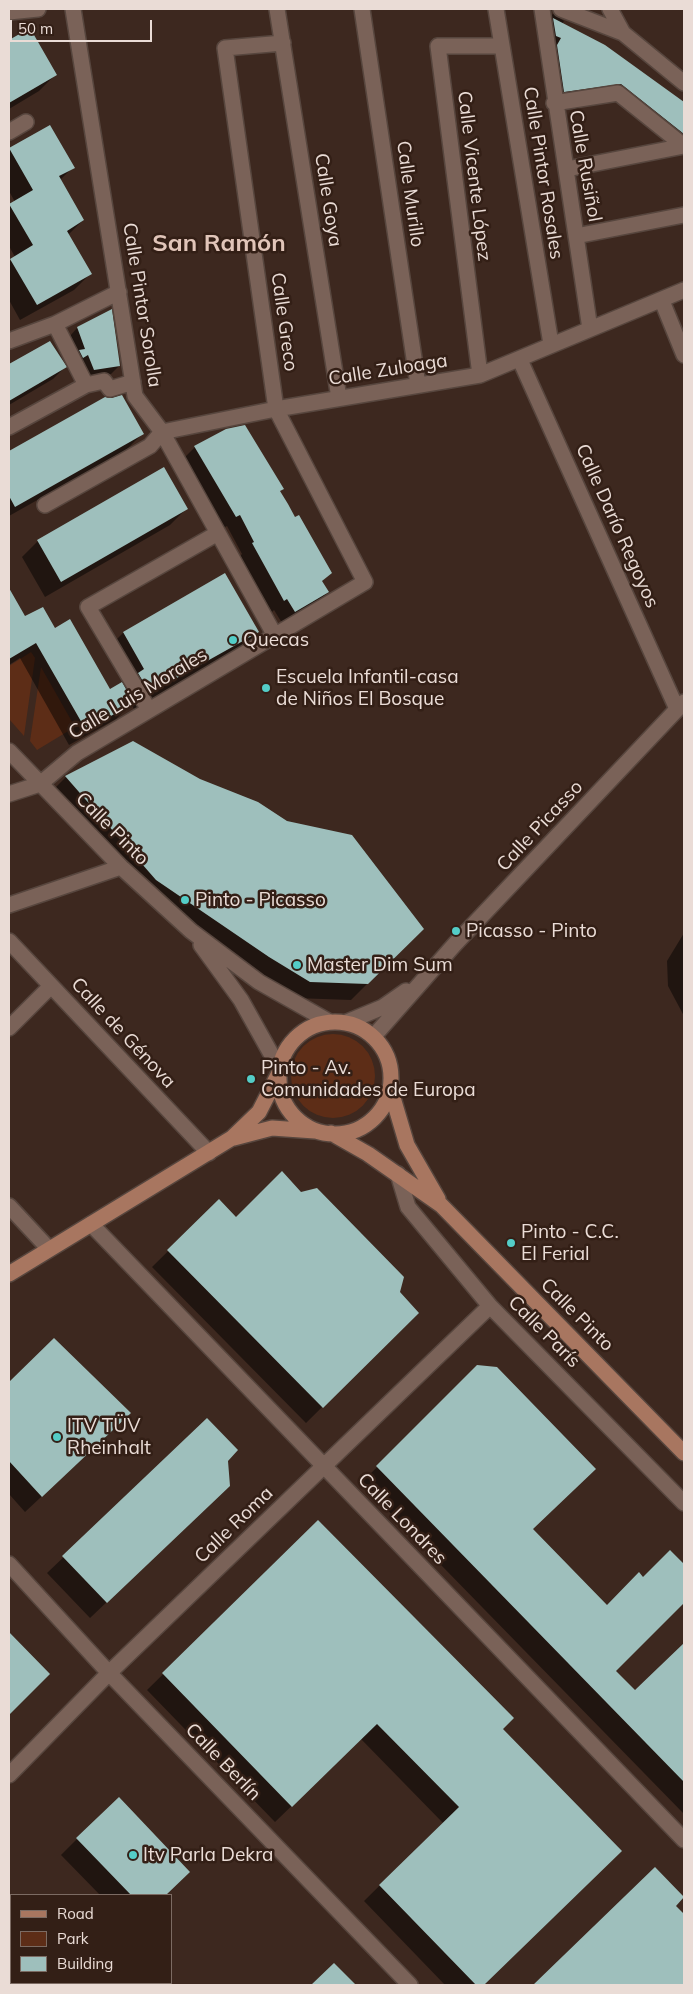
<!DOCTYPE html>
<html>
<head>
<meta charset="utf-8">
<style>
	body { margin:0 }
	#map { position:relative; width:693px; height:1994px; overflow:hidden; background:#3d281f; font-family:Mulish,sans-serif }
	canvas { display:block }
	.frame { position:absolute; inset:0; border:10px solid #eadcd6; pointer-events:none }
	.legend { position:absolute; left:10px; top:1894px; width:162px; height:90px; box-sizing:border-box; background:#331f16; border:1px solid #7c6b63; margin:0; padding:6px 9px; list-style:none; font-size:15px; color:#eadcd6 }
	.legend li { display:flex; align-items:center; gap:10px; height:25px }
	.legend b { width:25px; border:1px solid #7c6b63 }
	.scale { position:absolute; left:10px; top:20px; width:142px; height:22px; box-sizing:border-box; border:2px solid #eadcd6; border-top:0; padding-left:6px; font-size:15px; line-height:18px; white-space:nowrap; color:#eadcd6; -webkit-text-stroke:4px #331f16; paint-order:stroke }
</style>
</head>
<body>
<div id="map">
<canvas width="693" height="1994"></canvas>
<div class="frame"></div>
<ul class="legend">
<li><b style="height:6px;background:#a87660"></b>Road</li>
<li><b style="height:14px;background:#5d2d17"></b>Park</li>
<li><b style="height:14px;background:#9ebfbc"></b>Building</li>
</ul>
<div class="scale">50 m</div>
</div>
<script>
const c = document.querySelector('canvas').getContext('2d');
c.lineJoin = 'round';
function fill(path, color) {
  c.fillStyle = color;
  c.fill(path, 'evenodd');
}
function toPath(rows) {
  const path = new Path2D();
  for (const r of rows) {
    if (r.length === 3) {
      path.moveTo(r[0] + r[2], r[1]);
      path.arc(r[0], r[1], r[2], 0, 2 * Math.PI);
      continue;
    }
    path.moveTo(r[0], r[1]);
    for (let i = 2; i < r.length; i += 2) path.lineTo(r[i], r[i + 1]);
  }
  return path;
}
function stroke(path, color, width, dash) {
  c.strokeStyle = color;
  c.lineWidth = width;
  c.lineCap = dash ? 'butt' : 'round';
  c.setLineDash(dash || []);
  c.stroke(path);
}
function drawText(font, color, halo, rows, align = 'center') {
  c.font = font + ' Mulish,sans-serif';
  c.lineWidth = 5;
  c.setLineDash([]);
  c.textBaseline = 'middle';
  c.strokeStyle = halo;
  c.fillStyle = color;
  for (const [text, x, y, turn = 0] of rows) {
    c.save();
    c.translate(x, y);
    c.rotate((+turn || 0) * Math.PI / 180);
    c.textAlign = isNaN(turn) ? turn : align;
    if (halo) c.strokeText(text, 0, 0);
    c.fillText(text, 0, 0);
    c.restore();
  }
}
const green = toPath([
	[31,652,35,658,24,736,9,719,9,666],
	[41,667,75,727,37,750,30,741],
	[333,1076,42]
]);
const shadow = toPath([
	[553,14,564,21,562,24,604,46,684,103,684,151,615,93,556,99,545,22],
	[29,30,55,75,39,91,9,109,9,41],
	[50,127,73,167,60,180,83,220,68,235,90,274,74,290,20,320,9,300,9,262,15,257,9,246,9,206,15,202,9,191,9,150],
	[77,328,119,366,111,374,86,378,70,336],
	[50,342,65,367,53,379,9,405,9,366],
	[105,398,142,434,126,450,9,516,9,452],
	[195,447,279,492,330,573,321,582,328,592,316,604,282,623,274,610,272,612,240,556,242,554,227,526,223,528,183,459],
	[186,509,170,525,45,597,22,557,38,541],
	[224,574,258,632,242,648,134,709,131,704,116,719,69,745,20,658,9,665,9,590,25,618,54,629,109,690,124,688,128,684,107,649,123,633],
	[133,743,200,780,423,928,351,1000,294,998,253,973,140,896,50,793,66,777],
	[684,933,684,1016,668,986,667,961],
	[219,1201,236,1219,398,1292,417,1313,306,1423,152,1267],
	[54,1339,114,1429,25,1512,9,1494,9,1383],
	[478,1367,532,1530,607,1606,643,1578,670,1551,684,1566,684,1601,615,1671,635,1692,684,1644,684,1814,361,1483],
	[207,1420,226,1460,212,1502,90,1618,47,1573],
	[318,1522,502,1729,604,1867,482,1985,445,1985,364,1901,443,1823,361,1739,275,1822,147,1690],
	[9,1633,49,1674,9,1713],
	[77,1839,189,1872,165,1895,100,1895,61,1855],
	[655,1869,674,1906,684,1916,684,1985,535,1985]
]);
const building = toPath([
	[553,18,605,45,684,102,684,134,621,84,564,92,557,45,561,38,556,36],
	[30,28,57,75,9,103,9,40],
	[50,125,75,168,59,176,84,220,67,231,92,274,37,305,10,259,33,245,9,204,33,190,9,148],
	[112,309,120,366,94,370,88,355,83,358,79,350,85,349,77,327],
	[50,341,67,367,9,401,9,364],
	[122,395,144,434,15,507,9,496,9,451,105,397,112,398],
	[245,425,284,489,280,491,288,504,295,517,299,515,332,573,322,581,329,592,295,612,287,599,284,601,252,543,254,542,240,515,236,517,194,446,226,429],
	[164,467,188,509,61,582,37,540],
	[225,573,259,632,150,693,138,673,144,669,123,632],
	[9,588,25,616,43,607,55,628,70,619,110,689,122,682,134,703,86,730,36,643,9,659],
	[133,741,200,779,258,802,287,821,352,835,424,929,368,984,310,982,269,957,156,880,65,776],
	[282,1171,301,1192,317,1188,404,1277,400,1292,419,1313,323,1408,167,1250,219,1199,236,1217],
	[54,1338,131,1413,42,1497,9,1461,9,1382],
	[477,1365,497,1367,596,1469,533,1529,607,1605,639,1572,643,1577,670,1550,684,1564,684,1603,616,1671,635,1690,684,1643,684,1782,376,1466],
	[207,1418,238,1450,228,1461,230,1486,107,1603,62,1556],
	[318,1520,514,1718,503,1729,622,1851,484,1985,476,1985,379,1885,459,1807,377,1724,292,1807,162,1673],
	[9,1632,50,1674,9,1715],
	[119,1797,190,1872,166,1895,131,1895,76,1838],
	[655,1867,684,1897,676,1906,684,1914,684,1985,533,1985],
	[334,1963,356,1985,311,1985]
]);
const minor = toPath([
	[73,9,135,396,162,432,274,634],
	[277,9,339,398],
	[362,9,418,385],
	[496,9,551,344],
	[542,9,590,329],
	[561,9,623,33,684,83],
	[610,9,623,33],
	[9,12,38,9],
	[554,103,618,93,684,146],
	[9,132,26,122],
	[567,169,684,146],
	[576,236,684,215],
	[662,301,684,355],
	[9,341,55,324,119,292],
	[520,360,677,709],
	[480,375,438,46,502,46],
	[86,385,104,381,110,389,133,382],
	[9,427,86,385,55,324],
	[45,505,150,446,162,432,276,409,480,375,684,290],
	[149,710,88,607,218,533],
	[9,751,121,867,191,931,259,982,328,1021],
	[9,794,40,784,77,753,365,582,276,409,225,48,283,43],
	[9,905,121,867],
	[9,941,209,1153],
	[201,945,241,1000,279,1068],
	[347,1022,383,1007,406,991],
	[9,1028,51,986],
	[374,1036,455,944,684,702],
	[398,1174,408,1207,490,1306,684,1503],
	[9,1206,49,1249],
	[91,1224,684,1840],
	[9,1564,109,1673,410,1985],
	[9,1775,109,1673,490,1306]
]);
const major = toPath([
	[335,1078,56],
	[391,1091,407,1145,438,1199],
	[331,1133,368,1154,441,1205,684,1453],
	[234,1138,272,1128,315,1131],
	[9,1274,232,1138,259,1112,279,1073]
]);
const markers = [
	[233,640,5,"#54cdc7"],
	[266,688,5,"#54cdc7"],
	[185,900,5,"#54cdc7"],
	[456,931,5,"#54cdc7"],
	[297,965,5,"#54cdc7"],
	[251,1079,5,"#54cdc7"],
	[511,1243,5,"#54cdc7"],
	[57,1437,5,"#54cdc7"],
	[133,1855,5,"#54cdc7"]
];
const streetNames = [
	["Calle Rusiñol",585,166,80],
	["Calle Pintor Rosales",543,173,81],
	["Calle Vicente López",474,176,83],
	["Calle Murillo",410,194,82],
	["Calle Goya",328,200,81],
	["Calle Pintor Sorolla",142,305,81],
	["Calle Greco",284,322,82],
	["Calle Zuloaga",388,370,-9],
	["Calle Darío Regoyos",617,526,66],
	["Calle Luis Morales",138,694,-31],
	["Calle Picasso",540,826,-47],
	["Calle Pinto",112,829,45],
	["Calle de Génova",123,1033,47],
	["Calle Pinto",577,1315,45],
	["Calle París",544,1332,45],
	["Calle Londres",402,1519,46],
	["Calle Roma",234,1525,-44],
	["Calle Berlín",223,1762,46]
];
const poiNames = [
	["Quecas",243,640],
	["Escuela Infantil-casa",276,677],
	["de Niños El Bosque",276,699],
	["Pinto - Picasso",195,900],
	["Picasso - Pinto",466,931],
	["Master Dim Sum",307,965],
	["Pinto - Av.",261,1068],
	["Comunidades de Europa",261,1090],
	["Pinto - C.C.",521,1232],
	["El Ferial",521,1254],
	["ITV TÜV",67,1426],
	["Rheinhalt",67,1448],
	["Itv Parla Dekra",143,1855]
];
const districtNames = [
	["San Ramón",219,244]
];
fill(green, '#5d2d17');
fill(shadow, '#0007');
fill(building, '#9ebfbc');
stroke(minor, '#57463e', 18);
stroke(major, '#57463e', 18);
stroke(minor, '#7a6258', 15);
stroke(major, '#a87660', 15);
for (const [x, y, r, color] of markers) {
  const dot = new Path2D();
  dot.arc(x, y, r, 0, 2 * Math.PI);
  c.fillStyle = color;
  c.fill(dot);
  stroke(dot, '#331f16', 2);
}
drawText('19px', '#eadcd6', '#331f16', streetNames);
drawText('19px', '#eadcd6', '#331f16', poiNames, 'left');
drawText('bold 24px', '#e1c5b9', '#331f16', districtNames);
</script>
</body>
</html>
